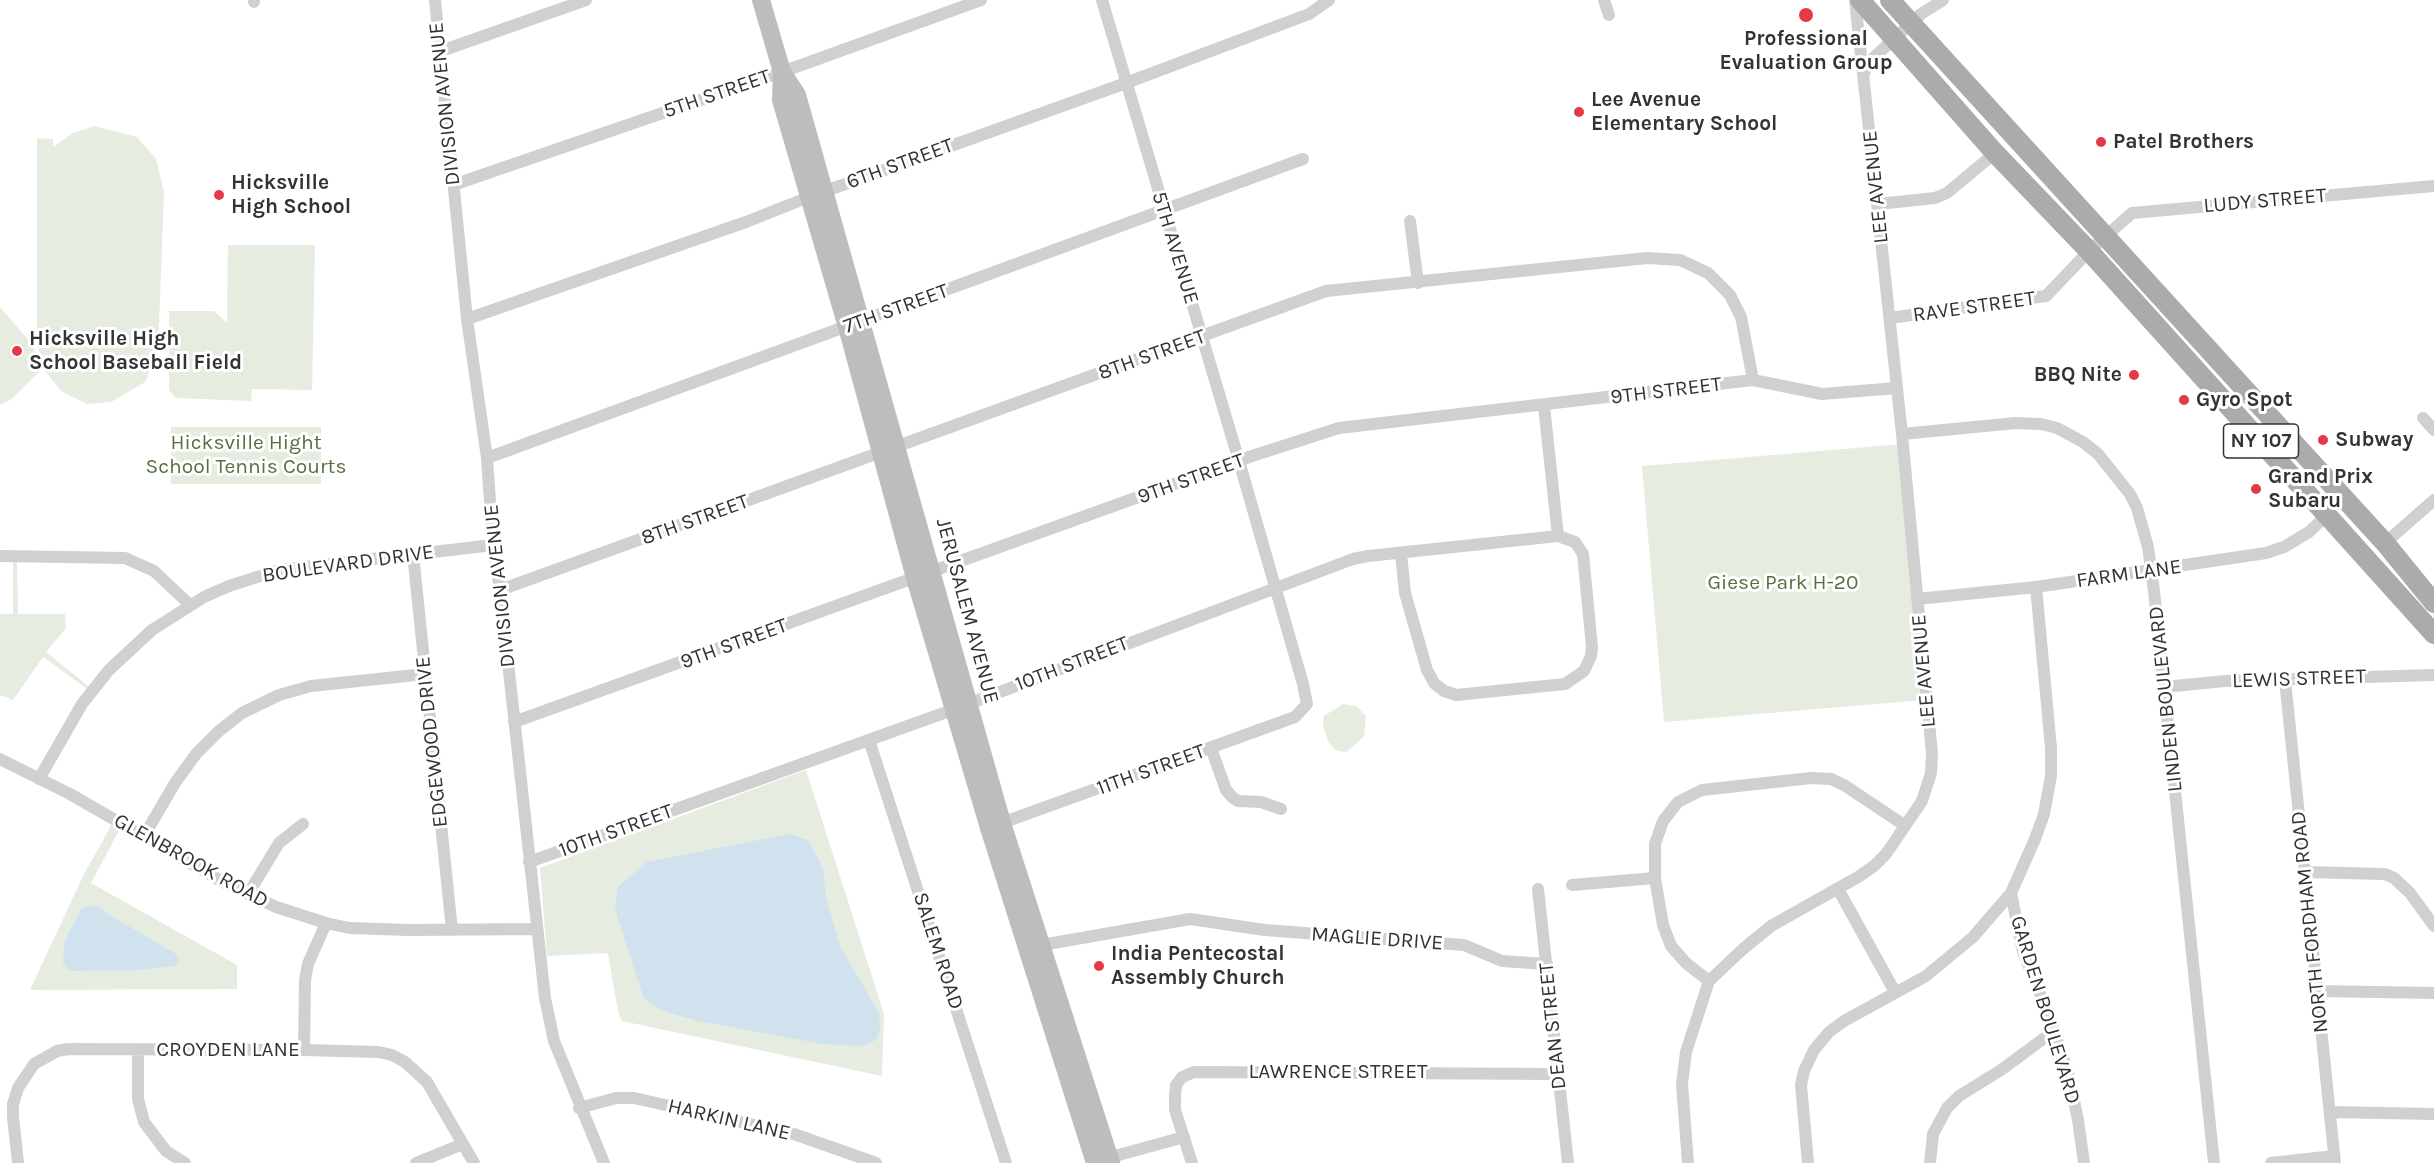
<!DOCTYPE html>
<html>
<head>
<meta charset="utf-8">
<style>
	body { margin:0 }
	canvas { display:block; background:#fff }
</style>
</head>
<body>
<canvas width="2434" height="1163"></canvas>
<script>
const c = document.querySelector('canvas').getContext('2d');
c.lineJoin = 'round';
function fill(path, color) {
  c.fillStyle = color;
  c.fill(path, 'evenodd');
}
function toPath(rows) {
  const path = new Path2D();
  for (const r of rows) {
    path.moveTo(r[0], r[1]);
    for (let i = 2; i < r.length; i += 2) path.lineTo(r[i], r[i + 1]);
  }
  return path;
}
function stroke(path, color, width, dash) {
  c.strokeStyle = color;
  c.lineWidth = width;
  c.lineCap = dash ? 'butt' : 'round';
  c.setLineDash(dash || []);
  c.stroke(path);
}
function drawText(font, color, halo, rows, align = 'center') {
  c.font = font + ' Karla,sans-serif';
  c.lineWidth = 6;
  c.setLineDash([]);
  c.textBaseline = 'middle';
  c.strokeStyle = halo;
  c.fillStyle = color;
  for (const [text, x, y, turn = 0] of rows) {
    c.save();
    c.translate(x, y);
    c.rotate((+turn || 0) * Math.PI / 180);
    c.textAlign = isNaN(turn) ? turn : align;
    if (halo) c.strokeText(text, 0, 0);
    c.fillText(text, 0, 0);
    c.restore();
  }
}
const green = toPath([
	[94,126,137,137,156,159,164,192,158,352,145,382,111,402,87,404,61,391,44,369,37,343,37,138,53,139,53,146,55,146,71,134],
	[228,245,315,245,312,390,252,389,251,401,176,398,169,390,169,311,214,311,227,323],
	[0,307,33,345,39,372,12,399,0,405],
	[171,427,321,427,321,484,171,484],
	[1903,444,1924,700,1664,722,1642,466],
	[13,559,17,559,18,614,65,614,66,628,46,652,92,689,90,691,43,657,13,700,0,695,0,614,13,614],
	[1343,704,1356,706,1366,716,1364,736,1347,752,1337,751,1329,743,1323,727,1324,716],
	[806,770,884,1014,882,1076,622,1021,618,1012,608,953,547,956,540,868],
	[112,824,120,829,91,883,237,965,237,989,30,990,84,874]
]);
const water = toPath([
	[789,834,808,840,823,868,826,897,841,948,879,1013,880,1028,876,1040,862,1046,823,1044,698,1021,663,1011,644,999,618,919,615,907,618,887,647,862],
	[94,906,99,907,111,916,176,954,179,961,175,966,140,970,70,971,63,963,65,940,82,908]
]);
const street = toPath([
	[254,0,254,2],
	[435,0,467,319,487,458,493,545,500,590,545,998,554,1041,604,1163],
	[1604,0,1609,15],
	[441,51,586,0],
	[1864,73,1869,62,1921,14,1943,0],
	[453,185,782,72,981,0],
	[1878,204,1935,198,1947,193,1995,153],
	[1410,221,1418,283],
	[1890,318,2046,296,2089,251,2132,213,2434,186],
	[467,319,746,222,809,197,1126,83,1309,14,1329,0],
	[1544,406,1558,536],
	[2423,418,2434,430],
	[1902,434,2016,423,2041,424,2057,428,2083,442,2098,454,2130,494,2137,508,2148,547,2154,591,2214,1163],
	[487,458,1303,159],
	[2385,543,2434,500],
	[413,554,452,930],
	[0,556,125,558,154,571,190,605],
	[500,590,1326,291,1647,258,1680,260,1708,273,1730,295,1741,317,1753,380],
	[1917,599,2036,587,2266,553,2284,547,2309,532,2328,514],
	[2285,680,2335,1163],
	[2164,687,2225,681,2434,675],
	[514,722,1252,456,1339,428,1753,380,1822,394,1897,388],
	[869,740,1006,1163],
	[1211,748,1226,790,1232,797,1238,801,1261,802,1281,809],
	[0,759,70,794,223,882,276,907,326,923,349,928,408,930,537,929],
	[39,779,82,704,109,670,152,630,204,597,229,586,279,570,493,545],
	[996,825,1295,717,1307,704,1303,684,1239,461,1102,0],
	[144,836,175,783,196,754,219,731,242,713,279,695,311,686,425,674],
	[529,862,944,713,1353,559,1368,556,1558,536,1575,542,1583,554,1592,647,1591,656,1584,671,1565,684,1456,695,1444,691,1434,683,1427,670,1405,593,1401,553],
	[2304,872,2385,874,2394,878,2410,893,2434,926],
	[1572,885,1655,878],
	[1538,889,1568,1163],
	[1838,889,1895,992],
	[2011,893,2023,952,2048,1013,2068,1072,2078,1120,2084,1163],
	[248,894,279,843,303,824],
	[1036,946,1190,919,1265,930,1464,945,1502,961,1547,964],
	[1709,981,1686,963,1671,946,1663,925,1655,878,1655,844,1663,821,1678,802,1702,790,1811,778,1831,779,1844,785,1904,825],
	[2317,991,2434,993],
	[138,1050,138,1099,144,1122,166,1151,185,1163],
	[304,1050,305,980,308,964,326,923],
	[579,1108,616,1098,634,1098,794,1134,876,1163],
	[2330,1112,2434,1114],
	[1104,1159,1184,1137],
	[18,1163,13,1117,13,1104,18,1088,34,1064,57,1051,68,1049,304,1050,379,1052,392,1055,405,1062,427,1082,474,1163],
	[416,1163,463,1144],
	[1192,1163,1175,1110,1175,1096,1176,1085,1182,1077,1194,1072,1558,1074],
	[1688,1163,1682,1084,1686,1052,1709,981,1743,949,1771,926,1858,877,1874,866,1886,854,1922,801,1931,773,1932,754,1902,434,1855,0],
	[1808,1163,1801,1085,1804,1071,1814,1050,1829,1032,1844,1021,1926,976,1973,937,2011,893,2035,839,2044,814,2051,776,2051,748,2036,587],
	[1930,1163,1933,1134,1947,1108,1959,1096,2001,1070,2054,1031],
	[2271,1163,2334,1156]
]);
const secondary = toPath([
	[761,0,782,72,797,95,1002,823,1111,1163],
	[782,72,781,100,847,327,915,578,989,828,1095,1163]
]);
const primary = toPath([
	[1860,0,1995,153,2089,251,2434,634],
	[1890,0,2385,543,2434,603]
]);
const markers = [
	[1806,15,8,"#e63946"],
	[1579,112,6,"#e63946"],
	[2101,142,6,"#e63946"],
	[219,195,6,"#e63946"],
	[17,351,6,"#e63946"],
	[2134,375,6,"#e63946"],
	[2184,400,6,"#e63946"],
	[2323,440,6,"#e63946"],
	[2256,489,6,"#e63946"],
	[1099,966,6,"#e63946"]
];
const shields = [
	[2261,441,75]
];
const shieldNames = [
	["NY 107",2261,441]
];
const poiNames = [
	["Professional",1806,39,"center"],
	["Evaluation Group",1806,63,"center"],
	["Lee Avenue",1591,100],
	["Elementary School",1591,124],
	["Patel Brothers",2113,142],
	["Hicksville",231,183],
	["High School",231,207],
	["Hicksville High",29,339],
	["School Baseball Field",29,363],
	["BBQ Nite",2122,375,"right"],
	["Gyro Spot",2196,400],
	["Subway",2335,440],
	["Grand Prix",2268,477],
	["Subaru",2268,501],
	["India Pentecostal",1111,954],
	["Assembly Church",1111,978]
];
const streetNames = [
	["5TH STREET",717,94,-19],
	["DIVISION AVENUE",445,104,-96],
	["6TH STREET",900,164,-20],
	["LEE AVENUE",1876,187,-96],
	["LUDY STREET",2265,201,-5],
	["5TH AVENUE",1175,248,73],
	["RAVE STREET",1974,307,-8],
	["7TH STREET",896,309,-20],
	["8TH STREET",1152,355,-20],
	["9TH STREET",1666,391,-7],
	["9TH STREET",1191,479,-20],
	["8TH STREET",695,520,-20],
	["BOULEVARD DRIVE",348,564,-8],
	["FARM LANE",2129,574,-8],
	["DIVISION AVENUE",500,586,-96],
	["JERUSALEM AVENUE",967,611,75],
	["9TH STREET",734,644,-20],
	["10TH STREET",1072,664,-21],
	["LEE AVENUE",1924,671,-95],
	["LEWIS STREET",2299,679,-2],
	["LINDEN BOULEVARD",2166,699,-96],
	["EDGEWOOD DRIVE",432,742,-96],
	["11TH STREET",1151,770,-20],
	["10TH STREET",616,831,-20],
	["GLENBROOK ROAD",191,861,29],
	["NORTH FORDHAM ROAD",2310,922,-96],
	["MAGLIE DRIVE",1377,939,4],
	["SALEM ROAD",938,951,72],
	["GARDEN BOULEVARD",2045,1010,73],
	["DEAN STREET",1553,1026,-96],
	["CROYDEN LANE",228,1050],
	["LAWRENCE STREET",1338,1072],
	["HARKIN LANE",729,1120,13]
];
const parkNames = [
	["Hicksville Hight",246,443],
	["School Tennis Courts",246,467],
	["Giese Park H-20",1783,583]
];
fill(green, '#e6ecdf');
fill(water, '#cfe2ee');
stroke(street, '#d0d0d0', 12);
stroke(secondary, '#bdbdbd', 18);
stroke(primary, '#ababab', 20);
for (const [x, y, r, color] of markers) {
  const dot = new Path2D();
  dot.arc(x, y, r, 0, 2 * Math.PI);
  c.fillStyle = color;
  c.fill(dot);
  stroke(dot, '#fff', 2);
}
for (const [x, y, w] of shields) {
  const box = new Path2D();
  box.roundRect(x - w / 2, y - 17, w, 34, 4.5);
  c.fillStyle = '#fff';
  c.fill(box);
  stroke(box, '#333', 1.5);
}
drawText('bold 20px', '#333', null, shieldNames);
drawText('bold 21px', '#333', '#fff', poiNames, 'left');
drawText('21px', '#333', '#fff', streetNames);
drawText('21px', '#56703f', '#fff', parkNames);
</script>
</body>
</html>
